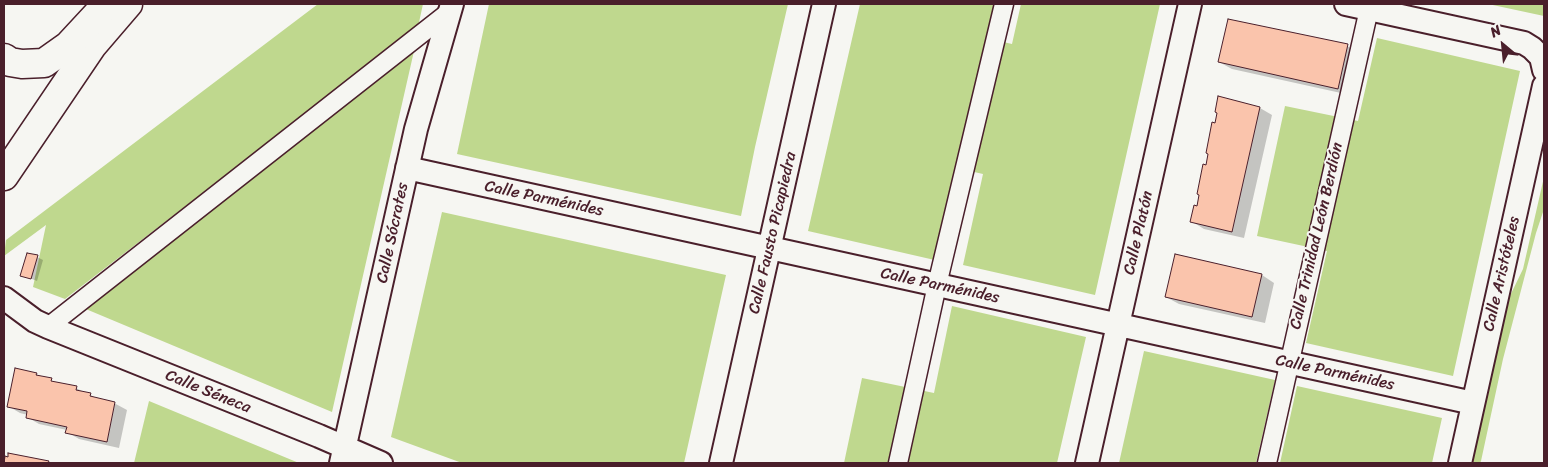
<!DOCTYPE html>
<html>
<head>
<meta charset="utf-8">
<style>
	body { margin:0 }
	#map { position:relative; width:1548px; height:467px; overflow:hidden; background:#f6f6f2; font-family:Sriracha,sans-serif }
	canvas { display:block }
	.frame { position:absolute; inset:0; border:5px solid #4a1f2b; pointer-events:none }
	.north { position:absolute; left:1478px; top:20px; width:50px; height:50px; -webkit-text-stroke:4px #f6f6f2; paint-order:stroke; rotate:332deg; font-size:14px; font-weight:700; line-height:20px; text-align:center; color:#4a1f2b }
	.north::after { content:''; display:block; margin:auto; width:18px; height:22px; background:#4a1f2b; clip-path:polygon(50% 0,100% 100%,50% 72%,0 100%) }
</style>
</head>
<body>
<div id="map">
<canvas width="1548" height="467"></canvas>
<div class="frame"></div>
<div class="north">N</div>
</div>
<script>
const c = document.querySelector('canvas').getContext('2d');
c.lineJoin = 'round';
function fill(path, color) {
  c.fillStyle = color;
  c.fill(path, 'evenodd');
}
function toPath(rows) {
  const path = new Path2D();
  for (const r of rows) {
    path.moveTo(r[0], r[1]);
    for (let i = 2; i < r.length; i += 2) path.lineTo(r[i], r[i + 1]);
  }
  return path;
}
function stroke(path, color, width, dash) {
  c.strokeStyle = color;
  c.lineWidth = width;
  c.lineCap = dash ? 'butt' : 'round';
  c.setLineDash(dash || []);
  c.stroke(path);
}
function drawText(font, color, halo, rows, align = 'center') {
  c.font = font + ' Sriracha,sans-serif';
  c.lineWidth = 4;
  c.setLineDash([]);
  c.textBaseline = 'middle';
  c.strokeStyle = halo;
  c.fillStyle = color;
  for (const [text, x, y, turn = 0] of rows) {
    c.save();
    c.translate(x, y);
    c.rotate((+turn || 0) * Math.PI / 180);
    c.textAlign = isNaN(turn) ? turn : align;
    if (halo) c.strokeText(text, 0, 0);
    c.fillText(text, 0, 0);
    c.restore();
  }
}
const green = toPath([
	[318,4,423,4,418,27,65,299,33,287,46,225,4,256,6,240],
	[489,4,788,4,755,147,741,216,457,154],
	[860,4,998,4,990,39,1012,44,1021,4,1160,4,1095,295,963,265,983,174,961,169,939,261,808,231],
	[1488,4,1544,4,1544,16],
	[1377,38,1520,71,1453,376,1306,343,1327,251,1257,236,1285,106,1358,121],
	[414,51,332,412,81,307],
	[1544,177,1544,209,1536,233,1503,359,1481,461,1480,463,1472,463,1507,302,1523,269],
	[442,212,726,275,684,463,462,463,391,437],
	[952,306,1086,337,1057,463,844,463,862,378,934,393],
	[1144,351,1275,380,1256,463,1119,463],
	[1297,386,1442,418,1432,463,1280,463],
	[149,401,299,463,134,463]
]);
const shadow = toPath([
	[1347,46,1360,53,1350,95,1232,69,1219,62],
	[1260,108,1272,115,1244,238,1204,229,1191,221,1198,207,1218,113],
	[1176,256,1262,275,1274,283,1265,323,1179,304,1166,297],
	[37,257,43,260,37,281,22,275],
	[36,374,59,384,76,388,100,400,114,403,127,410,119,448,79,439,67,432,67,430,39,424,27,417,28,415,20,413,8,406]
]);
const building = toPath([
	[1228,19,1348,44,1338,89,1218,62,1228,19],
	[1218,96,1260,107,1232,232,1190,222,1194,205,1197,206,1199,195,1197,194,1203,164,1206,165,1208,154,1206,153,1212,122,1215,123,1217,113,1215,112,1218,96],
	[27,253,38,255,31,279,20,276,27,253],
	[1175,254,1262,274,1252,317,1165,297,1175,254],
	[15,368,37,373,36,375,52,378,51,381,77,386,76,390,91,393,90,396,115,402,107,442,65,433,67,427,26,418,27,411,7,407,15,368],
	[8,453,49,461,48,463,4,463,5,456,8,457,8,453]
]);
const pedestrian = toPath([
	[48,327,449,12],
	[898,463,937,285,1004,4],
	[1267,463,1369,9]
]);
const minor = toPath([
	[1346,4,1524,43,1532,48,1541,57,1544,70],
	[407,168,1473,403],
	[4,298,35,321,48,327,319,436,381,463],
	[341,463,416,129,452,4],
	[721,463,824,4],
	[1087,463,1190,4],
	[1460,463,1544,86]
]);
const tertiary = toPath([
	[4,176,92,46,128,4]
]);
const secondary = toPath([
	[4,58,10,62,22,64,44,63,68,46,107,4]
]);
const streetNames = [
	["Calle Parménides",544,199,12],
	["Calle Sócrates",393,233,-78],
	["Calle Fausto Picapiedra",773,233,-77],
	["Calle Platón",1139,233,-77],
	["Calle Trinidad León Berdión",1317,236,-77],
	["Calle Aristóteles",1502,274,-77],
	["Calle Parménides",940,286,12],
	["Calle Parménides",1335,373,12],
	["Calle Séneca",208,392,22]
];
fill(green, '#bfd88e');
fill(shadow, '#0003');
fill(building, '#fac4ac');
stroke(building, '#4a1f2b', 1);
stroke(pedestrian, '#4a1f2b', 21);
stroke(minor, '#4a1f2b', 26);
stroke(tertiary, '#4a1f2b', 31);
stroke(secondary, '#4a1f2b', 31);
stroke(pedestrian, '#f6f6f2', 18);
stroke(minor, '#f6f6f2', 22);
stroke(tertiary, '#f6f6f2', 28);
stroke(secondary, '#f6f6f2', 28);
drawText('16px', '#4a1f2b', '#f6f6f2', streetNames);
</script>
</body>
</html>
